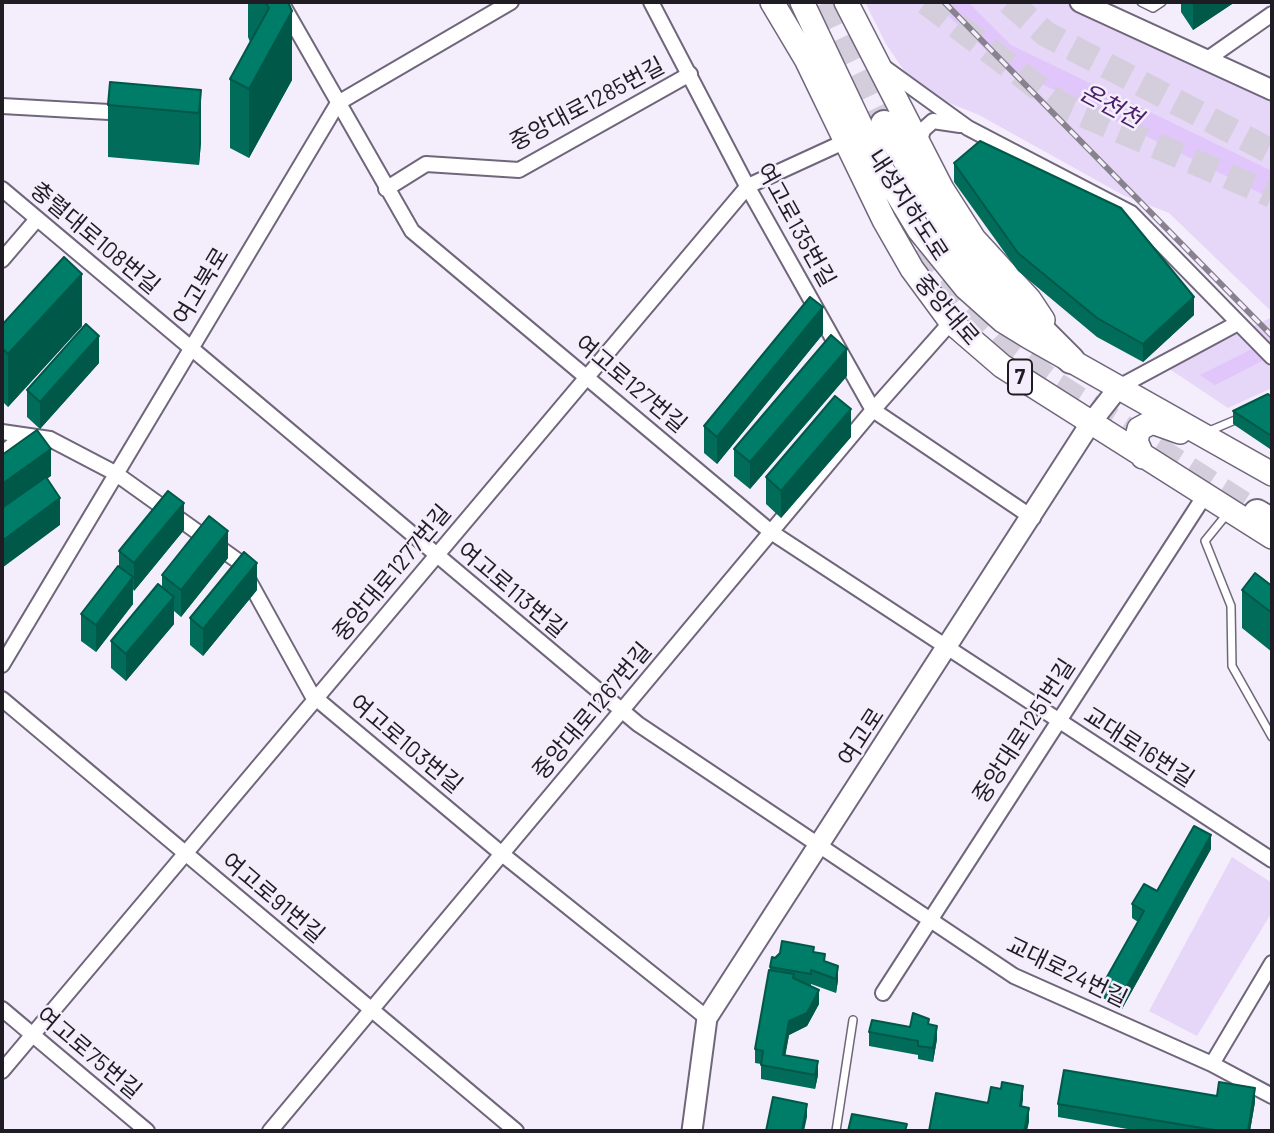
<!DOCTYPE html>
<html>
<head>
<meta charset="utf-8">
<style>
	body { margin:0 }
	#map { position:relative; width:1274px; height:1133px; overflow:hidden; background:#f4eefc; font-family:Barlow,sans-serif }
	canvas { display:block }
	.frame { position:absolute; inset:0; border:4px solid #201c24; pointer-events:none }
</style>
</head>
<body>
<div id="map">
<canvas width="1274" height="1133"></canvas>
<div class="frame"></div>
</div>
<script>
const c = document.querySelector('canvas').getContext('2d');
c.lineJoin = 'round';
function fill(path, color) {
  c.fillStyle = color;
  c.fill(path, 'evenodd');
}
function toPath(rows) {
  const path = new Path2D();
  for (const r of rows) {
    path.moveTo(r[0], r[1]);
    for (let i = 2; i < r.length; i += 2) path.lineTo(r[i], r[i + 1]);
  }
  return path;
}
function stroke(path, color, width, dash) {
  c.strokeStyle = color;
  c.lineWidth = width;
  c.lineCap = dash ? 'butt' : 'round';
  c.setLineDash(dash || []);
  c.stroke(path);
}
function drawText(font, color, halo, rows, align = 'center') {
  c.font = font + ' Barlow,"Noto Sans KR",sans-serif';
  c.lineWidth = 5;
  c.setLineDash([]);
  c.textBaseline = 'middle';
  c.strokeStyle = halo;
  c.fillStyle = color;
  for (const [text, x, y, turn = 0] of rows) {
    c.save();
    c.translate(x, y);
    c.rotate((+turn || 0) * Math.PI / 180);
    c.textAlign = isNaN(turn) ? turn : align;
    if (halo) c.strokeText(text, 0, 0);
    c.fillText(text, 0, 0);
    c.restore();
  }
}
const green = toPath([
	[865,2,1065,2,1108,27,1272,102,1272,312,1169,213,1123,195,979,115,932,96,911,81,886,44],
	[1272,317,1272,388,1228,408,1168,368],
	[1232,857,1272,883,1272,912,1197,1036,1149,1011]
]);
const water = toPath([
	[933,2,968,2,1011,45,1272,171,1272,199,1000,63],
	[1272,339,1272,356,1215,385,1200,375]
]);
const highwayTunnel = toPath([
	[826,2,884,124],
	[926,2,1061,105,1272,195],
	[1009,2,1046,34,1272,152],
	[900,215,921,252,961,303,996,339,1053,383,1257,513]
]);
const lane = toPath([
	[1141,2,1153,8,1162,2],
	[1209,431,1240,418],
	[1227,514,1205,541,1231,606,1232,666,1272,737],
	[836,1131,853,1020]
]);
const street = toPath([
	[281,2,412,231,771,532,1272,860],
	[651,2,746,184,873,410,1033,518],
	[1209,58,1272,14],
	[885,68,968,128,1131,213,1272,357],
	[2,106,127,113],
	[919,144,923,130,933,121,960,125],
	[2,189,638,724,1014,976,1212,1064,1272,1096],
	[386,189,426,164,519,170,690,74],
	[2,260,37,219],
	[1119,387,1238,323],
	[2,432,50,439,115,473,238,561,312,695,502,854,707,1018],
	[2,454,23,436],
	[2,665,338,103,511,2],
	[2,699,516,1131],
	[883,993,1205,495],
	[2,1009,147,1131],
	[1212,1064,1272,963],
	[2,1071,748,186,846,141],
	[270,1131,873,410,951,322]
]);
const secondary = toPath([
	[1080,2,1272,90],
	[692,1131,707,1018,1090,424,1119,387]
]);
const primary = toPath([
	[772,2,806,59,884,220,912,269,951,322,1002,366,1272,537],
	[802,2,879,164,919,230,966,288,1003,321,1029,337,1272,474],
	[846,2,942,189,974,239,1029,299,1043,320],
	[1143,457,1136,441,1139,429,1152,422,1180,432]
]);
const highway = toPath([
	[884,124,946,225,984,273,1071,360],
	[1257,513,1272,522]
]);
const rail = toPath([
	[944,2,1272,336]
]);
const wall = toPath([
	[248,2,288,2,292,80,249,158,230,148,230,79,250,42,248,37],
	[1181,2,1235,2,1193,30,1181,12],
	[201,90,201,142,199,165,108,157,108,105],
	[954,163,1194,315,1143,362,1097,337,1018,271,954,182],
	[2,325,82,326,8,407,2,401],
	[823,334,717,464,704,453,704,426],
	[99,363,40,429,27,417,27,390],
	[847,376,750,489,734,476,734,449],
	[1272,397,1270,449,1233,424,1233,411],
	[851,437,781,518,766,504,766,477],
	[184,530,134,591,133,589,133,604,96,652,81,641,81,614,119,566,119,551],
	[228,558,181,617,174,611,174,624,126,681,111,668,111,641,162,587,162,575],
	[1272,586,1272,652,1242,628,1242,590],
	[257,590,203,656,190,645,190,618],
	[1211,849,1122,1009,1103,998,1103,984,1138,922,1132,918,1132,904,1157,891],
	[814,952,825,962,838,980,836,993,811,984,811,986,819,1004,807,1026,789,1035,785,1055,818,1075,815,1089,761,1079,761,1064,755,1063,755,1049,770,967,775,958],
	[929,1024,937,1039,933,1062,918,1059,918,1055,869,1046,869,1032],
	[1255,1102,1250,1131,1139,1131,1058,1117,1058,1104]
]);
const shadedWall = toPath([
	[1193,2,1235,2,1193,30],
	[292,11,292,80,249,158,249,89],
	[201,90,201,142,199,165,199,113],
	[82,274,82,326,8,407,8,354],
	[1194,297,1194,315,1143,362,1143,344],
	[823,307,823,334,717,464,717,437],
	[99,336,99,363,40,429,40,402],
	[847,349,847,376,750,489,750,462],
	[851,409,851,437,781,518,781,491],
	[1272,432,1272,446,1270,449,1270,435],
	[51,449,51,476,2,511,2,484],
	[60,498,60,525,2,568,2,541],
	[184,503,184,530,134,591,134,563],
	[228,531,228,558,181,617,181,590],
	[257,563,257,590,203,656,203,629],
	[133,577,133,604,96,652,96,625],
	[174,597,174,624,126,681,126,654],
	[1211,835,1211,849,1122,1009,1122,995],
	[838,966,838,980,836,993,836,979],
	[819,990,819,1004,807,1026,789,1035,783,1069,783,1055,789,1021],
	[937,1026,937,1039,933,1062,933,1048],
	[818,1061,818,1075,815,1089,815,1075],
	[1023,1086,1023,1100,1020,1120,1020,1106],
	[1255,1088,1255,1102,1250,1131,1248,1131],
	[807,1104,807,1117,804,1131,802,1131],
	[1029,1108,1029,1122,1027,1131,1024,1131]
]);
const building = toPath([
	[265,2,288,2,292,11,249,89,230,79,269,8,265,2],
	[110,82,201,90,199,113,108,105,110,82],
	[980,141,1121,208,1194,297,1143,344,1097,318,1018,253,954,163,980,141],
	[64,257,82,274,8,354,2,348,2,325,64,257],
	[810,297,823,307,717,437,704,426,810,297],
	[86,324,99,336,40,402,27,390,86,324],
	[831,335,847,349,750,462,734,449,831,335],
	[1268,394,1272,397,1272,432,1270,435,1233,411,1268,394],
	[835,396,851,409,781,491,766,477,835,396],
	[37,430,51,449,2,484,2,455,37,430],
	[46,477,60,498,2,541,2,508,46,477],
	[168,491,184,503,134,563,119,551,168,491],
	[209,516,228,531,181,590,162,575,209,516],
	[244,552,257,563,203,629,190,618,244,552],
	[118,566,133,577,96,625,81,614,118,566],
	[1255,573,1272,586,1272,613,1242,590,1255,573],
	[158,584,174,597,126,654,111,641,158,584],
	[1194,826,1211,835,1122,995,1103,984,1144,911,1132,904,1144,884,1157,891,1194,826],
	[782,941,814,947,813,952,825,954,824,961,838,966,836,979,811,970,811,974,770,967,772,957,775,958,780,953,782,941],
	[769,970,794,974,793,978,819,990,807,1013,789,1021,783,1055,818,1061,815,1075,761,1065,763,1051,755,1049,769,970],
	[913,1013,929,1019,928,1024,937,1026,933,1048,918,1046,918,1041,869,1032,872,1020,910,1027,913,1013],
	[1064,1070,1217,1096,1219,1082,1255,1088,1248,1131,1220,1131,1058,1104,1064,1070],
	[1002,1082,1023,1086,1020,1106,1029,1108,1024,1131,929,1131,936,1093,988,1103,991,1087,1001,1089,1002,1082],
	[773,1097,807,1104,802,1131,766,1131,773,1097],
	[852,1114,907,1124,905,1131,848,1131,852,1114]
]);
const shields = [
	[1020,377,24]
];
const shieldNames = [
	["7",1020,377]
];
const streetNames = [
	["중앙대로1285번길",587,104,-28],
	["내성지하도로",908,205,57],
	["여고로135번길",796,225,61],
	["충렬대로108번길",95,238,40],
	["여고북로",201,286,-59],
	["중앙대로",947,310,49],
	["여고로127번길",631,384,40],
	["중앙대로1277번길",392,573,-50],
	["여고로113번길",512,590,40],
	["중앙대로1267번길",592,711,-50],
	["중앙대로1251번길",1024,731,-57],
	["여고로",861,737,-57],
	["여고로103번길",406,744,40],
	["교대로16번길",1139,747,33],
	["여고로91번길",273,898,40],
	["교대로24번길",1067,972,26],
	["여고로75번길",89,1053,40]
];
const waterNames = [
	["온천천",1111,106,28]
];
fill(green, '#e6d6f7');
fill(water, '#e1c6fc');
stroke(highwayTunnel, '#d4cedc', 26, [26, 13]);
stroke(lane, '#70667b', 10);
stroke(street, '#70667b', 18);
stroke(secondary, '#70667b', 23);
stroke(primary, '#70667b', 26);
stroke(highway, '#70667b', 30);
stroke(lane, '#fff', 7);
stroke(street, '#fff', 14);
stroke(secondary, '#fff', 19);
stroke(primary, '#fff', 23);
stroke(highway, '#fff', 26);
stroke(rail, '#87828d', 6);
stroke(rail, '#f4eefc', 3.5, [10]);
fill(wall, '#006c59');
fill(shadedWall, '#005849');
fill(building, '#007d68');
stroke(building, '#005849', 2);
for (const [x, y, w] of shields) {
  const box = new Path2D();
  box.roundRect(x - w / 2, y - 17.5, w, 35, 5);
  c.fillStyle = '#f4eefc';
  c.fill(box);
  stroke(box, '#201c24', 2);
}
drawText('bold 21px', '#201c24', null, shieldNames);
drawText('23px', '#201c24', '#f4eefc', streetNames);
drawText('italic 24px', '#4c206d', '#f4eefc', waterNames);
</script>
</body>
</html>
